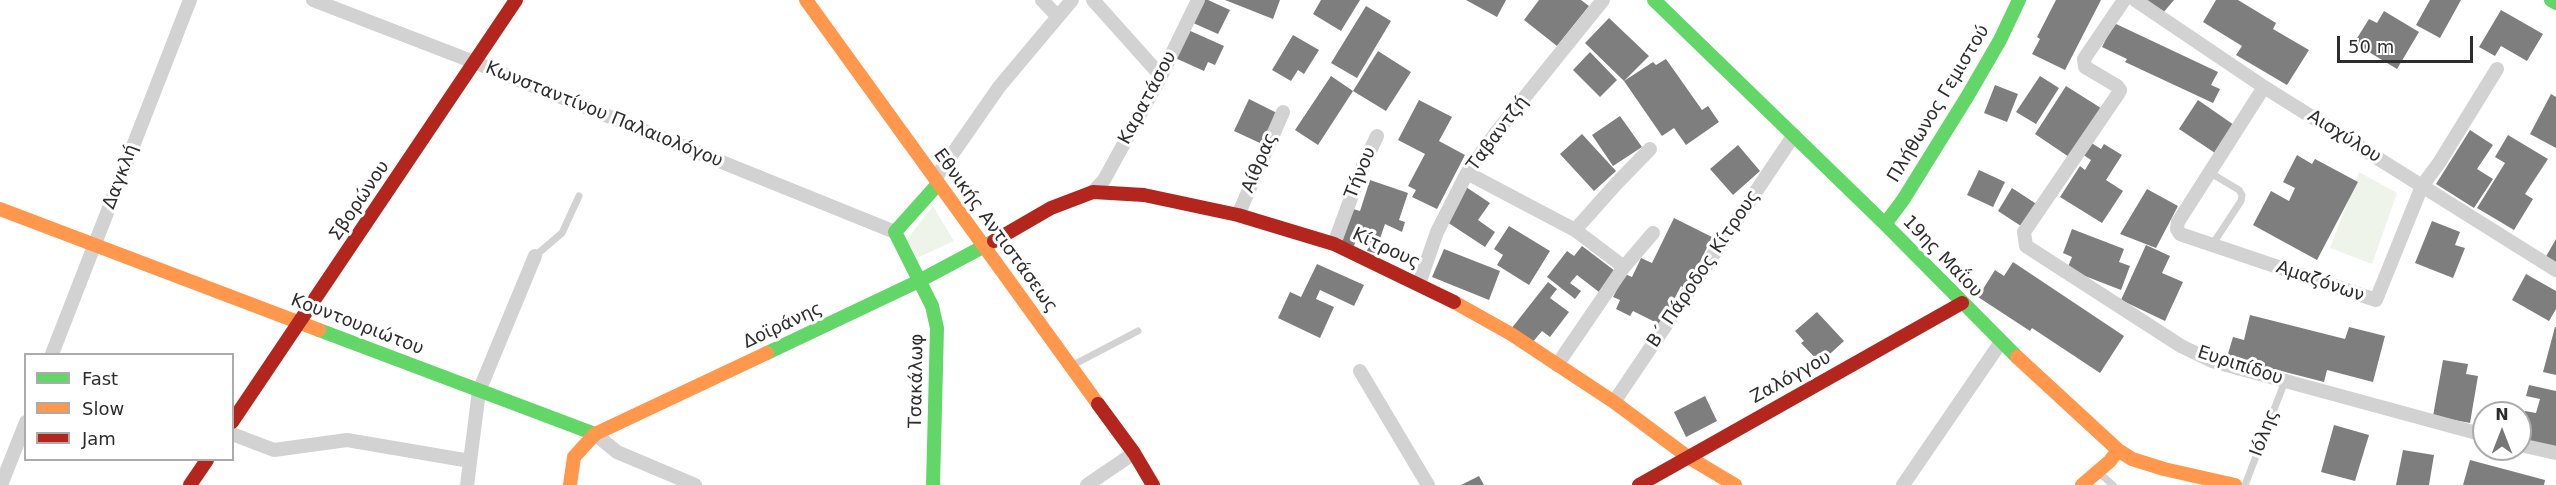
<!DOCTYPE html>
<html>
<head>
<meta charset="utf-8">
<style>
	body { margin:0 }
	#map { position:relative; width:2556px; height:485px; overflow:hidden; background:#fff; font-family:"DejaVu Sans",sans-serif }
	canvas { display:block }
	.legend { position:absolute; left:24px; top:353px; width:210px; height:108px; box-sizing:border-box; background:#fff; border:2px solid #ababab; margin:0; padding:8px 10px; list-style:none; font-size:18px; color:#2d2d2d }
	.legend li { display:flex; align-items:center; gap:12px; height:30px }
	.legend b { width:30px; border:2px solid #ababab }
	.north { position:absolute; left:2472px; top:401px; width:60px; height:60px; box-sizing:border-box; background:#fff; border:2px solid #ababab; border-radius:50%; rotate:0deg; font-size:16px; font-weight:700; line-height:24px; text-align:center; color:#2d2d2d }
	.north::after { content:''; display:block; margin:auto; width:21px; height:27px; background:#767676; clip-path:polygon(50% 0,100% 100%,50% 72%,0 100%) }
	.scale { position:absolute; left:2337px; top:36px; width:136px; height:27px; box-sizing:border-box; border:3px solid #2d2d2d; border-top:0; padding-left:8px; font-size:18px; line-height:21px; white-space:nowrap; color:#2d2d2d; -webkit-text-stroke:4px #fff; paint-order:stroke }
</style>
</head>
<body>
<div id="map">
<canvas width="2556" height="485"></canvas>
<ul class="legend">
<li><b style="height:8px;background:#63d668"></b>Fast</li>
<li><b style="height:8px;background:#ff974d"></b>Slow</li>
<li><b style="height:8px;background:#b3261e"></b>Jam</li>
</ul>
<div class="north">N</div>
<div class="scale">50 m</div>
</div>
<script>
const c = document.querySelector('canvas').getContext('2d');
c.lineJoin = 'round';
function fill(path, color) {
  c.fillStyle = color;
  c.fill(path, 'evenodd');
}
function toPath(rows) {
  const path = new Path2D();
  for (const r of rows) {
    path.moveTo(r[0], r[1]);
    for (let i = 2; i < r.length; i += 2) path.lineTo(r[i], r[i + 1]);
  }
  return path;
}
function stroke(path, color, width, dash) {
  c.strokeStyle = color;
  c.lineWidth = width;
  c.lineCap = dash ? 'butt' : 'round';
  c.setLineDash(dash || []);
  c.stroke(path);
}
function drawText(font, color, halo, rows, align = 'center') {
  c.font = font + ' "DejaVu Sans",sans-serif';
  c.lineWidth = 6;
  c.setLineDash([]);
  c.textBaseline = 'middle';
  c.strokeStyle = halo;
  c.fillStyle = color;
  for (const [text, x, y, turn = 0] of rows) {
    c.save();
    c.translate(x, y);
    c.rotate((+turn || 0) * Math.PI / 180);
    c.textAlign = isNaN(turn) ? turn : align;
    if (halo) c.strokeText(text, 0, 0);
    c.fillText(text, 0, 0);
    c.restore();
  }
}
const green = toPath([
	[2359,172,2397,193,2372,264,2330,248],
	[933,206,954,241,917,258,907,239]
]);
const building = toPath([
	[1201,0,1208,0,1230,10,1218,34,1191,22],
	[1225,0,1280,0,1273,19],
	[1321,0,1360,0,1341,31,1313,14],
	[1466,0,1506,0,1497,17],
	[1539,0,1581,0,1589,6,1557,46,1524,20],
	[2056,0,2101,0,2065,70,2032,54,2040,39,2037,37],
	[2144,0,2174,0,2162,14],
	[2216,0,2238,0,2276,23,2273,29,2309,50,2287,85,2236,55,2242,46,2203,22],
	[2430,0,2461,0,2440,38,2416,25],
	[1366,6,1391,21,1357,78,1331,63],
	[2501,10,2543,34,2527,61,2501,46,2495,56,2479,47],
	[2384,11,2419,32,2397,69,2354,43,2369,19,2377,23],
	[1609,18,1649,56,1624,81,1653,62,1656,65,1666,59,1702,110,1708,106,1719,122,1686,145,1674,128,1662,136,1624,81,1585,43],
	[2114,23,2218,72,2211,85,2220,89,2213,103,2125,62,2127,59,2102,47],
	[1186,29,1224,46,1215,65,1208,62,1204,71,1173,57],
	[1293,35,1319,50,1304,74,1298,70,1291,81,1272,70],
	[1378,51,1411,72,1386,111,1353,91,1318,145,1295,130,1331,76,1353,91],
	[1590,52,1617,80,1600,97,1573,70],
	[2040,76,2059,88,2036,124,2016,112],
	[1995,85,2018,94,2007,122,1984,113],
	[2066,86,2104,110,2072,159,2035,134],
	[2551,94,2556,97,2556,148,2530,134],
	[1249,99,1277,113,1262,144,1234,131],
	[1419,100,1452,117,1439,141,1465,155,1437,209,1412,197,1416,190,1408,186,1425,154,1398,140],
	[2198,100,2234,125,2215,153,2179,129],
	[1620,116,1642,147,1613,166,1592,135],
	[2470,130,2493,145,2477,169,2493,179,2474,208,2436,184],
	[1582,134,1616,171,1594,191,1560,154],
	[2508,135,2548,159,2525,194,2533,199,2514,230,2477,208,2505,163,2495,157],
	[2090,142,2101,149,2104,144,2122,155,2106,180,2123,191,2102,223,2060,197,2080,166,2085,170,2091,160,2082,154],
	[1738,145,1760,171,1733,195,1710,169],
	[2297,155,2312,164,2315,159,2358,182,2317,260,2253,225,2271,191,2289,201,2295,188,2283,182],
	[1979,170,2005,182,1993,207,1967,195],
	[1370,180,1408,193,1399,220,1405,222,1402,232,1385,224,1375,253,1367,251,1371,239,1358,234,1354,246,1342,241,1353,209,1360,211],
	[1466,187,1490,203,1478,220,1495,232,1485,247,1444,220],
	[2012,188,2038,205,2024,228,1998,211],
	[2147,189,2178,206,2156,248,2120,234],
	[1674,218,1712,237,1687,289,1681,286,1661,325,1633,311,1630,316,1616,309,1620,300,1613,297,1625,274,1632,277,1641,258,1652,263],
	[2432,221,2460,232,2455,245,2465,248,2453,278,2415,263],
	[1509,226,1550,251,1529,285,1497,265,1503,255,1494,249],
	[2072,229,2124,249,2119,262,2130,266,2121,290,2067,269,2072,257,2063,253],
	[2556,239,2556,267,2544,260],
	[2146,245,2170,256,2162,273,2183,282,2165,321,2121,300],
	[1582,246,1615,271,1599,292,1577,275,1570,283,1581,291,1575,299,1547,277,1567,251,1574,256],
	[1444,249,1500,271,1489,300,1432,277],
	[2013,262,2124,336,2100,373,2032,328,2030,331,1978,297,1995,270,2004,276],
	[1317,264,1364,285,1354,306,1320,290,1316,299,1334,307,1320,338,1278,318,1290,292,1301,297],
	[2526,274,2556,291,2556,309,2549,321,2512,300],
	[1548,282,1557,289,1550,298,1569,312,1550,337,1542,331,1531,344,1511,329],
	[1817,312,1844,341,1820,363,1801,343,1804,341,1795,331],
	[2250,315,2345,339,2349,327,2385,336,2373,382,2327,370,2324,382,2227,357,2233,337,2244,340],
	[2555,327,2556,327,2556,375,2543,372],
	[2443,360,2468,364,2466,374,2478,376,2470,423,2433,416],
	[2529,385,2556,391,2556,451,2520,442,2525,411,2536,413,2540,399,2526,396],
	[1705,396,1717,421,1686,437,1674,412],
	[2334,425,2369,435,2355,481,2321,472],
	[2403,450,2434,455,2429,485,2396,485],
	[2470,460,2545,480,2544,485,2463,485],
	[1479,476,1484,485,1461,485]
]);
const lane = toPath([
	[2209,172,2239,190,2242,195,2241,201,2212,245],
	[535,256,562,233,579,196],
	[1073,365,1138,331],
	[2099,473,2113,485],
	[2245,485,2285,381]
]);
const street = toPath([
	[313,0,474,62,895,232],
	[1042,0,1058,17],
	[1093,0,1161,76],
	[2124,0,2084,59,2085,67,2117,86,2120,90,2118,94,2024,232,2026,246,2181,346,2212,361,2484,435],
	[2135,0,2264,87,2556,270],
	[2264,87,2178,222,2177,229,2180,234,2376,300,2422,186,2439,163,2497,69],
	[1467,173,1575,230,1624,267],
	[935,179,999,87,1072,0],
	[1093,192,1104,180,1161,76,1198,0],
	[1238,215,1283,112],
	[1575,230,1616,184,1650,149],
	[1334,244,1362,168,1377,136],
	[1419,284,1437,232,1467,173,1495,134,1603,0],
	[52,354,190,0],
	[1557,365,1624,267,1653,233],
	[1360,371,1428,485],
	[1614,402,1794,135],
	[232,434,274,450,347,440,470,461],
	[595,434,617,452,695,485],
	[2520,445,2556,453],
	[1,485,26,422],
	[467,485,479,391,535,256],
	[1087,485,1134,453],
	[1903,485,2001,342]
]);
const fast = toPath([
	[1654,0,1885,224,2017,357],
	[2551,0,2556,3],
	[1885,224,1903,200,1967,97,2000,40,2019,0],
	[319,330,595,434],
	[767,353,919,281,994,241],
	[933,485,937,328,932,306,895,232,938,184]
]);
const slow = toPath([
	[806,0,1098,404],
	[0,209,319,330],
	[1454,302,1511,334,1614,402,1688,457,1735,485],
	[2017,357,2118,450,2132,459,2164,469,2235,485],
	[570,485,574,457,595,434,767,353],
	[2082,485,2110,461,2118,450]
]);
const jam = toPath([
	[994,241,1051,208,1093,192,1144,195,1238,215,1334,244,1454,302],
	[1098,404,1134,453,1153,485],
	[232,422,516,0],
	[190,485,207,460],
	[1639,485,1962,303]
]);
const streetNames = [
	["Καρατάσου",1148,98,-62],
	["Πλήθωνος Γεμιστού",1939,104,-59],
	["Κωνσταντίνου Παλαιολόγου",604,115,22],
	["Ταβαντζή",1498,134,-53],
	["Αισχύλου",2344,137,32],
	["Αίθρας",1260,163,-67],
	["Τήνου",1361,173,-68],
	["Δαγκλή",121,177,-69],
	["Σβορώνου",360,201,-56],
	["Εθνικής Αντιστάσεως",995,231,54],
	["Κίτρους",1386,249,25],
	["19ης Μαΐου",1942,257,46],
	["Β΄ Πάροδος Κίτρους",1704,269,-56],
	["Αμαζόνων",2320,282,19],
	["Κουντουριώτου",357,325,21],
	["Δοϊράνης",783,326,-25],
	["Ευριπίδου",2240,366,18],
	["Ζαλόγγου",1791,378,-29],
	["Τσακάλωφ",917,381,-89],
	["Ιόλης",2265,433,-69]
];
fill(green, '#eff4eb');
fill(building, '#7e7e7e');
stroke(lane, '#d2d2d2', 7);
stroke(street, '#d2d2d2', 14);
stroke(fast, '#63d668', 14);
stroke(slow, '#ff974d', 14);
stroke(jam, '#b3261e', 14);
drawText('18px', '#2d2d2d', '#fff', streetNames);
</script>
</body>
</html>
